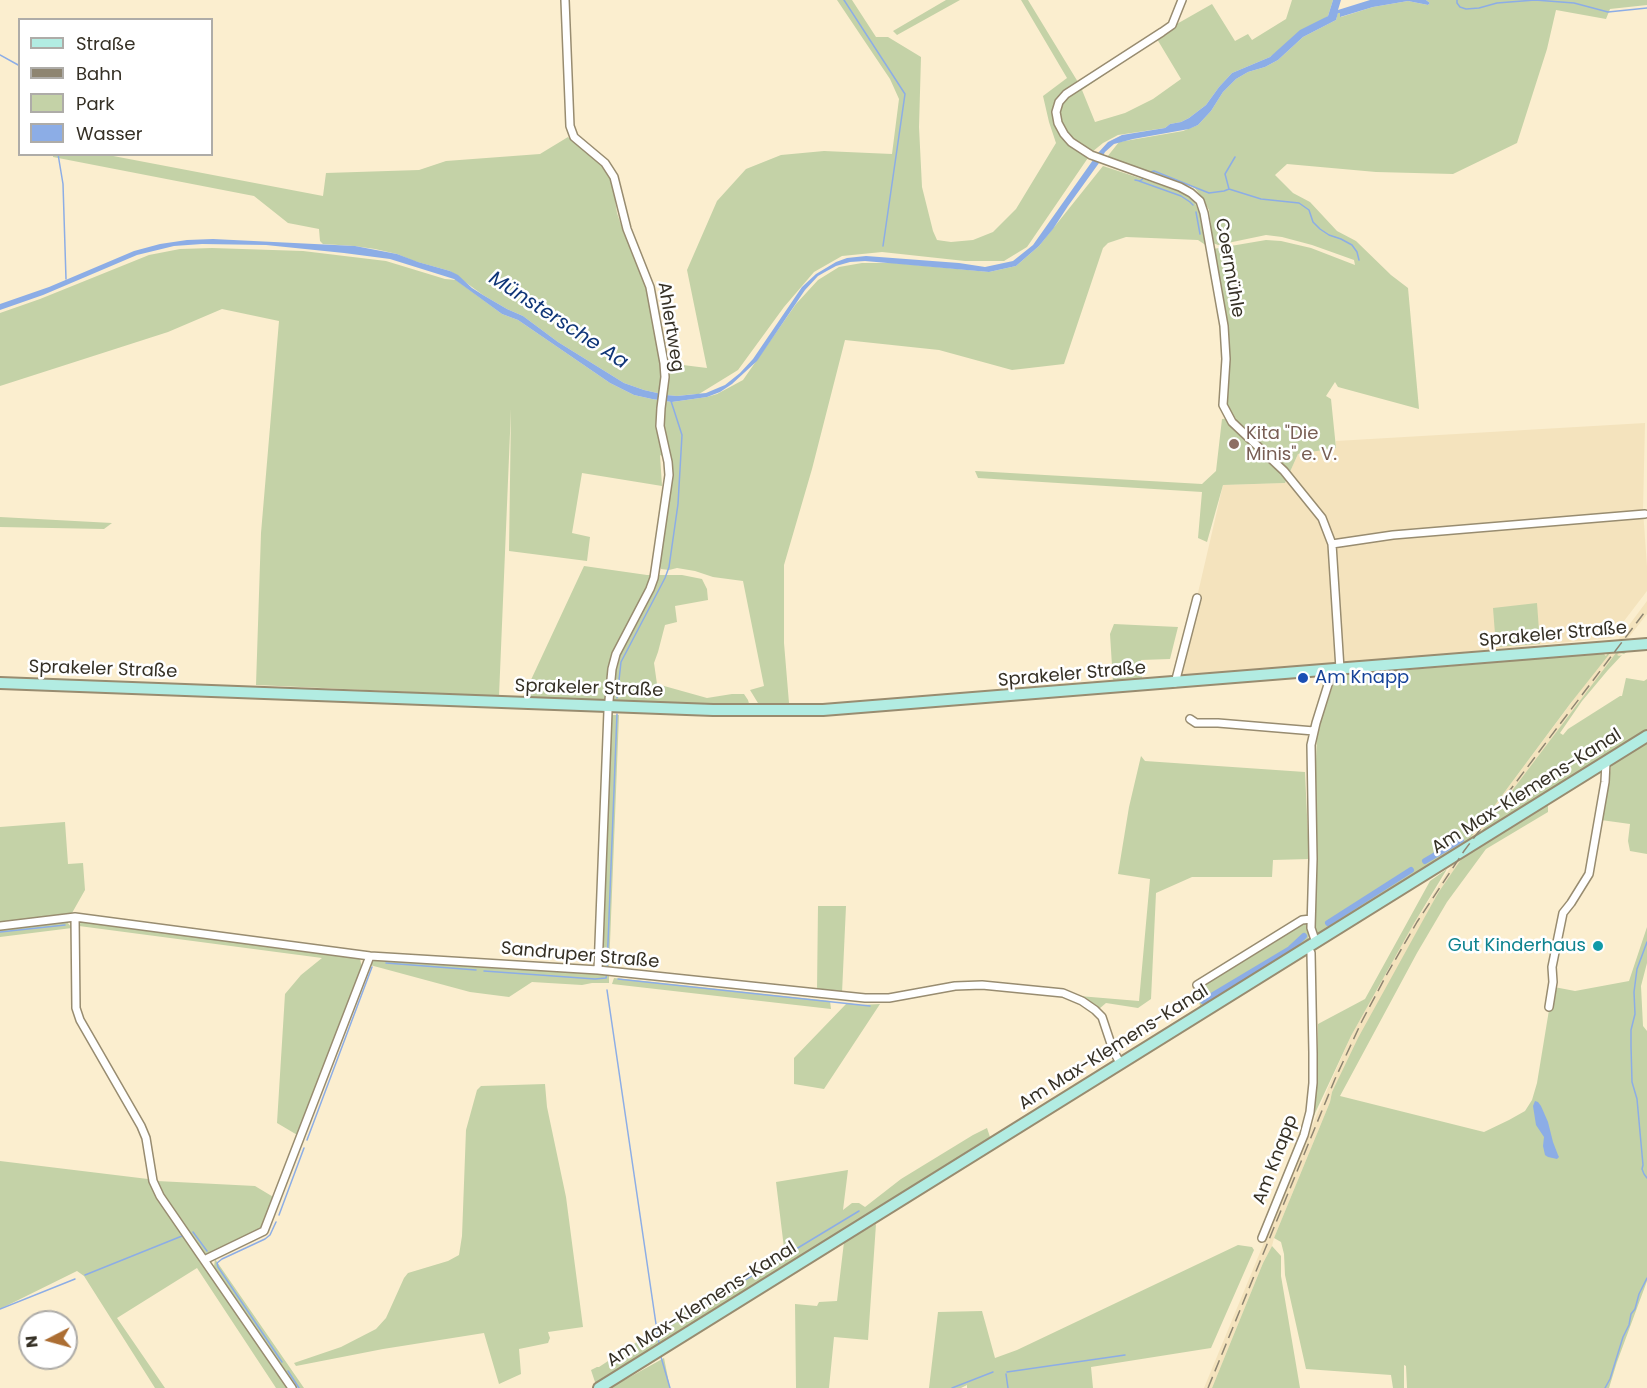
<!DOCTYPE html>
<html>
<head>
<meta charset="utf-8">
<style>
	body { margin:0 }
	#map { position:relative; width:1647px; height:1388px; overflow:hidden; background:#fbeecf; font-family:Poppins,sans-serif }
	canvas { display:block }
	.legend { position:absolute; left:18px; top:18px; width:195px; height:138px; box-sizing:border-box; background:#fff; border:2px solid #aeaca8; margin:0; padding:8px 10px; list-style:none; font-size:18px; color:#353025 }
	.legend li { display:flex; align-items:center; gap:12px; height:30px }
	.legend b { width:30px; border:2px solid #aeaca8 }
	.north { position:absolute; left:18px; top:1310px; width:60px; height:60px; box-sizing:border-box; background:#fff; border:2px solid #aeaca8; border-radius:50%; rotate:264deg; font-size:16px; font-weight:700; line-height:24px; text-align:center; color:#353025 }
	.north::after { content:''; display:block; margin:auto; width:21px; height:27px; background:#ac6e33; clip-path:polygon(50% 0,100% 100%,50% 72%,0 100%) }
</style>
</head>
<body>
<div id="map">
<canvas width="1647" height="1388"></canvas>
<ul class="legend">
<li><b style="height:8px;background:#b2ece2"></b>Straße</li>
<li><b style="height:8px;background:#8e8571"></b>Bahn</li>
<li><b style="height:16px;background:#c4d2a7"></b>Park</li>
<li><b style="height:16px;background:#8cade6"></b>Wasser</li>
</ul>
<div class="north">N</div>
</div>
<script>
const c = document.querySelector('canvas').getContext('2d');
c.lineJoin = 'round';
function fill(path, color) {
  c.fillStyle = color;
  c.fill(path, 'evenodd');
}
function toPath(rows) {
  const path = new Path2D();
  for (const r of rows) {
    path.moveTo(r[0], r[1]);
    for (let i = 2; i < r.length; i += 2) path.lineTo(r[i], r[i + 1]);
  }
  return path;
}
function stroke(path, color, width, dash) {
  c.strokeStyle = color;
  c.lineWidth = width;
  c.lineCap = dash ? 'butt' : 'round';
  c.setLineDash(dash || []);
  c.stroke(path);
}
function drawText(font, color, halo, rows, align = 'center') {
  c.font = font + ' Poppins,sans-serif';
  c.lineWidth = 5;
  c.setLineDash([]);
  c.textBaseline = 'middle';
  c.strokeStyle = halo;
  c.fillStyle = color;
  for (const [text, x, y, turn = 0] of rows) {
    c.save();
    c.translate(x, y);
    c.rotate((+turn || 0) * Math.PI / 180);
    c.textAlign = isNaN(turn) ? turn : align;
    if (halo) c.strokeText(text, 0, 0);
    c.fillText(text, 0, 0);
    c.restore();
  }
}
const built = toPath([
	[1645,423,1643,510,1647,566,1647,591,1611,638,1178,679,1223,485,1285,483,1298,454,1336,448,1336,441],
	[1647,601,1647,614,1618,651,1621,653,1619,657,1606,667,1564,722,1477,837,1438,893,1332,1092,1330,1102,1274,1238,1272,1246,1263,1263,1212,1388,1204,1388,1327,1090,1351,1036,1413,925,1463,848]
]);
const green = toPath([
	[837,0,852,0,876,37,888,37,921,57,919,127,922,187,933,231,937,240,951,242,973,240,993,232,1016,209,1056,143,1049,122,1043,96,1067,78,1021,0,1028,0,1081,87,1113,69,1082,90,1095,122,1125,113,1153,99,1181,79,1157,39,1175,25,1212,4,1235,41,1248,34,1252,40,1286,19,1292,0,1333,0,1328,16,1270,57,1232,73,1219,87,1206,105,1189,118,1181,122,1170,124,1165,128,1118,135,1103,143,1092,152,1027,247,1004,261,965,261,882,252,842,256,814,272,784,307,738,370,699,394,695,394,677,396,666,395,644,390,624,383,558,342,523,316,507,309,483,295,450,271,414,261,397,254,375,249,354,246,323,244,320,241,319,229,288,223,254,196,53,157,53,155,108,155,323,196,326,173,419,170,446,161,540,154,568,137,603,166,609,172,612,180,617,213,624,234,647,286,661,356,675,364,707,368,687,270,717,201,746,169,781,155,824,151,892,154,899,99,890,79],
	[946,0,960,0,897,35,893,31],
	[1426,0,1647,0,1647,5,1610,9,1606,19,1556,10,1547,49,1517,143,1453,174,1376,172,1287,164,1275,175,1293,193,1310,202,1337,231,1356,241,1391,275,1408,288,1419,409,1338,387,1335,382,1326,396,1331,399,1336,448,1298,454,1285,483,1223,485,1207,542,1198,538,1202,492,978,478,975,471,1202,484,1216,471,1222,419,1235,418,1230,413,1227,404,1227,390,1213,249,1266,240,1281,241,1311,248,1355,265,1354,260,1312,245,1282,237,1266,235,1218,245,1213,243,1209,210,1201,196,1194,187,1107,157,1119,142,1183,131,1198,125,1211,111,1223,92,1236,79,1248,72,1265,67,1278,60,1303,37,1336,20,1338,12,1340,13,1341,17,1373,7,1408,1,1428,5,1430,3],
	[1103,166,1185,193,1195,203,1201,216,1207,246,1198,240,1151,238,1126,237,1108,243,1103,248,1064,364,1012,370,939,350,845,340,812,469,784,565,784,643,789,703,786,706,761,708,750,690,764,686,743,581,713,577,695,571,677,568,669,570,661,569,659,564,671,460,660,455,662,486,582,473,572,533,590,537,587,561,509,551,511,409,499,696,256,685,261,533,279,321,222,309,168,332,0,386,0,313,40,299,149,255,180,249,212,248,303,251,386,261,445,279,456,280,502,314,518,320,610,383,634,395,652,399,672,402,707,397,717,394,743,380,796,304,818,280,839,267,862,263,894,263,989,272,1016,266,1039,246],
	[0,517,112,523,104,529,0,527],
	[584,566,647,575,682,575,702,579,707,589,708,600,675,606,677,622,665,625,658,652,654,663,657,684,707,698,732,694,744,694,748,700,750,707,523,697],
	[1537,603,1540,644,1496,647,1493,608],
	[1114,624,1178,627,1170,659,1141,660,1142,680,1113,682,1110,634],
	[1628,651,1624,654,1619,653,1617,655,1619,656,1622,655,1608,670,1582,701,1560,733,1563,735,1568,729,1620,696,1622,696,1626,678,1644,681,1647,679,1647,732,1477,837,1616,653],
	[1611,652,1570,704,1463,848,1321,935,1316,935,1314,931,1316,865,1315,789,1317,733,1333,685,1334,676,1561,657,1604,654,1606,656,1607,654,1605,653],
	[611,715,619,715,609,968,602,968],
	[1647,741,1647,854,1630,851,1628,841,1630,824,1601,820,1612,762],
	[1141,756,1145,761,1305,772,1309,859,1273,860,1272,877,1192,877,1156,893,1151,999,1138,1008,1106,1003,1099,1009,1079,996,1139,1001,1150,879,1118,874,1129,807],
	[1548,805,1548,812,1486,849,1447,902,1417,953,1340,1096,1484,1132,1509,1120,1525,1111,1532,1100,1537,1083,1549,1010,1547,1005,1549,986,1575,991,1629,981,1647,927,1647,963,1641,986,1643,1026,1647,1031,1647,1281,1617,1362,1609,1388,1407,1388,1406,1366,1404,1365,1404,1388,1393,1388,1391,1375,1306,1369,1285,1275,1284,1254,1281,1242,1274,1238,1330,1102,1332,1092,1358,1038,1438,893,1464,855],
	[65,822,68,864,83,863,85,890,72,913,0,922,0,827],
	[1447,869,1413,925,1351,1036,1310,1124,1317,1086,1318,1024,1365,999,1430,881],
	[818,906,846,906,842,993,817,990],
	[67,922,72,928,0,937,0,930],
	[81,922,224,939,360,958,362,969,299,1136,277,1123,285,994,301,975,322,958,79,926],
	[1305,923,1309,930,1308,943,1201,1009,1196,992,1198,988],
	[375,959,609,975,609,983,592,983,582,985,532,982,509,997,470,992,370,965],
	[614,978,830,1001,831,1009,612,984],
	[847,1003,861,1005,880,1004,824,1089,794,1084,794,1058],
	[545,1084,547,1107,566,1197,583,1327,548,1332,550,1338,548,1343,519,1349,521,1374,499,1384,484,1333,383,1349,296,1366,294,1363,341,1347,376,1329,386,1318,404,1278,408,1273,448,1261,459,1255,462,1236,466,1130,477,1090,481,1086],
	[987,1128,991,1140,596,1385,591,1370,597,1367,599,1367,658,1328,784,1248,776,1182,848,1170,843,1210,852,1203,859,1203,865,1207,901,1179,973,1135],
	[0,1161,148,1179,157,1181,255,1186,275,1198,261,1228,206,1255,189,1231,182,1233,287,1388,276,1388,197,1268,117,1318,165,1388,155,1388,84,1276,77,1271,0,1309],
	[876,1224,868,1340,834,1337,829,1388,796,1388,795,1304,817,1306,819,1302,837,1301,844,1242],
	[1238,1245,1252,1247,1254,1250,1211,1348,1091,1367,1093,1388,967,1388,967,1385,961,1388,929,1388,938,1312,982,1311,995,1358,1017,1350],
	[1272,1246,1281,1256,1281,1276,1300,1388,1212,1388,1263,1263],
	[215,1259,304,1388,295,1388,216,1272,214,1267],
	[664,1358,670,1388,610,1388]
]);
const water = toPath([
	[1333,0,1341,0,1338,10,1370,0,1426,0,1430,3,1428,5,1408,1,1373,7,1340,17,1340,13,1338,13,1336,20,1303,37,1278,60,1265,67,1248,72,1236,79,1223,92,1211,111,1198,125,1189,129,1133,139,1114,144,1105,152,1099,163,1068,206,1053,229,1039,246,1016,266,989,272,865,261,850,262,836,266,825,272,818,276,805,290,757,361,732,384,720,392,707,397,672,402,652,399,634,395,610,383,518,320,502,314,454,279,390,259,344,253,266,245,202,244,174,246,137,255,43,295,0,310,0,304,49,287,134,251,160,244,187,240,213,239,355,246,397,254,418,262,450,271,458,275,472,288,483,295,507,309,523,316,558,342,624,383,644,390,666,395,677,396,706,393,725,385,740,373,753,359,802,287,816,274,836,262,847,258,866,256,959,263,985,267,1013,261,1033,245,1098,153,1108,142,1122,135,1165,128,1170,124,1181,122,1189,118,1206,105,1219,87,1232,73,1270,57,1300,30,1328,16],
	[1535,1101,1538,1102,1541,1106,1548,1122,1553,1142,1558,1155,1559,1157,1557,1159,1548,1157,1545,1155,1543,1146,1544,1137,1536,1125,1533,1106]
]);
const stream = toPath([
	[844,0,905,94,883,246],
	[1457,0,1457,3,1460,7,1466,9,1479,8,1497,3,1535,0,1574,3,1608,12,1647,8],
	[0,55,20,66],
	[58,154,63,184,66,279],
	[1148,173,1154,171,1209,193,1224,191,1229,189,1261,199,1299,203,1309,210,1313,222,1320,229,1329,235,1341,239,1352,245,1357,252,1359,260],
	[1135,180,1140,181,1145,177],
	[1139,181,1181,196,1190,202,1193,205],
	[1229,189,1225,174,1235,157],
	[1196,212,1200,234],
	[617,698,621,662,665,578,669,567,678,504,682,435,671,401],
	[0,932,65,925],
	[1647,942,1637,969,1634,992,1635,1014,1631,1030,1631,1046,1632,1082,1637,1099,1643,1165,1642,1169,1644,1174,1647,1178],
	[386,963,476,970],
	[607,968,617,714],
	[484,971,595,979,606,978,607,973],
	[618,979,870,1006],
	[607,990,656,1324],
	[307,1140,372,967],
	[279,1215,304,1148],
	[276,1222,270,1235,265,1239,222,1259,217,1263,218,1267,282,1362],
	[193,1232,207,1251],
	[85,1275,182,1236],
	[705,1304,859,1211],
	[0,1309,75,1279],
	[657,1332,659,1343],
	[657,1333,698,1308],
	[661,1357,670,1388],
	[288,1371,299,1388],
	[1007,1372,1125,1355],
	[1006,1374,1008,1388],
	[952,1388,993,1372],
	[1605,1388,1610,1379,1623,1337,1629,1325,1631,1314,1635,1309,1639,1294,1647,1278]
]);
const canal = toPath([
	[1425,861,1461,840],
	[1328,923,1411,870],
	[1203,1001,1290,949,1304,936]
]);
const street = toPath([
	[565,0,570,126,574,137,605,163,614,177,627,229,650,287,664,363,665,377,661,408,660,426,668,462,669,475,654,578,650,589,616,654,612,669,608,711,598,970],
	[1182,0,1172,25,1162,32,1066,94,1059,102,1056,112,1058,123,1064,134,1071,142,1091,155,1180,187,1191,193,1200,201,1204,213,1224,326,1226,359,1223,405,1232,422,1284,471,1322,518,1332,544,1340,669],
	[1332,544,1393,535,1645,514],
	[1175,683,1197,598],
	[1190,719,1196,723,1218,723,1314,731],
	[75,917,76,1008,80,1020,141,1126,146,1138,153,1181,160,1196,292,1388],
	[0,926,75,917,370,956,598,970,865,998,889,998,955,986,982,985,1063,993,1082,1001,1095,1010,1102,1017,1113,1050,1120,1063],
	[1316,943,1311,928,1313,859,1311,745,1316,723,1331,675,1331,670],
	[1197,985,1302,920,1311,919],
	[1549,1007,1553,982,1552,967,1563,913,1571,903,1589,874,1605,782,1606,762],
	[1262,1238,1304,1135,1310,1112,1313,1083,1313,1053,1311,953,1308,947],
	[204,1260,264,1231,370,956]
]);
const secondary = toPath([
	[0,683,713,710,823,710,1647,644],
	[599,1388,1647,736]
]);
const rail = toPath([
	[1208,1388,1335,1079,1362,1021,1387,974,1417,922,1464,851,1647,609]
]);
const markers = [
	[1234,444,6,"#8d6e63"],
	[1303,678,6,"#1a4fb4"],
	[1598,946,6,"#0f9aa8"]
];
const streetNames = [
	["Coermühle",1229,268,80],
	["Ahlertweg",670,327,81],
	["Sprakeler Straße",1553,635,-5],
	["Sprakeler Straße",103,670,2],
	["Sprakeler Straße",1072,675,-5],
	["Sprakeler Straße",589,689,2],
	["Am Max-Klemens-Kanal",1527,792,-32],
	["Sandruper Straße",580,956,5],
	["Am Max-Klemens-Kanal",1114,1048,-32],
	["Am Knapp",1276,1160,-69],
	["Am Max-Klemens-Kanal",702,1305,-32]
];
const educationNames = [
	["Kita \"Die",1246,434],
	["Minis\" e. V.",1246,455]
];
const transitNames = [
	["Am Knapp",1315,678]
];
const cultureNames = [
	["Gut Kinderhaus",1586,946]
];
const waterNames = [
	["Münstersche Aa",558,321,33]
];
fill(built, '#f4e3bd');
fill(green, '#c4d2a7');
fill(water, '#8cade6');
stroke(stream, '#8cade6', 1.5);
stroke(canal, '#8cade6', 6);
stroke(street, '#988c70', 10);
stroke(secondary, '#988c70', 14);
stroke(street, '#fff', 7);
stroke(secondary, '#b2ece2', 10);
stroke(rail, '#8e8571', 1.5, [12, 6]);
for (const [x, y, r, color] of markers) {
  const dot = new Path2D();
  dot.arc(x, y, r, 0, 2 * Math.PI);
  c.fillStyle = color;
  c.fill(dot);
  stroke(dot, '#fff', 2);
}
drawText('18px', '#353025', '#fff', streetNames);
drawText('18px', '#785e54', '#fff', educationNames, 'left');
drawText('18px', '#164399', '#fff', transitNames, 'left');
drawText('18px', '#0d838f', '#fff', cultureNames, 'right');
drawText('italic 20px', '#103678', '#fff', waterNames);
</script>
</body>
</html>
